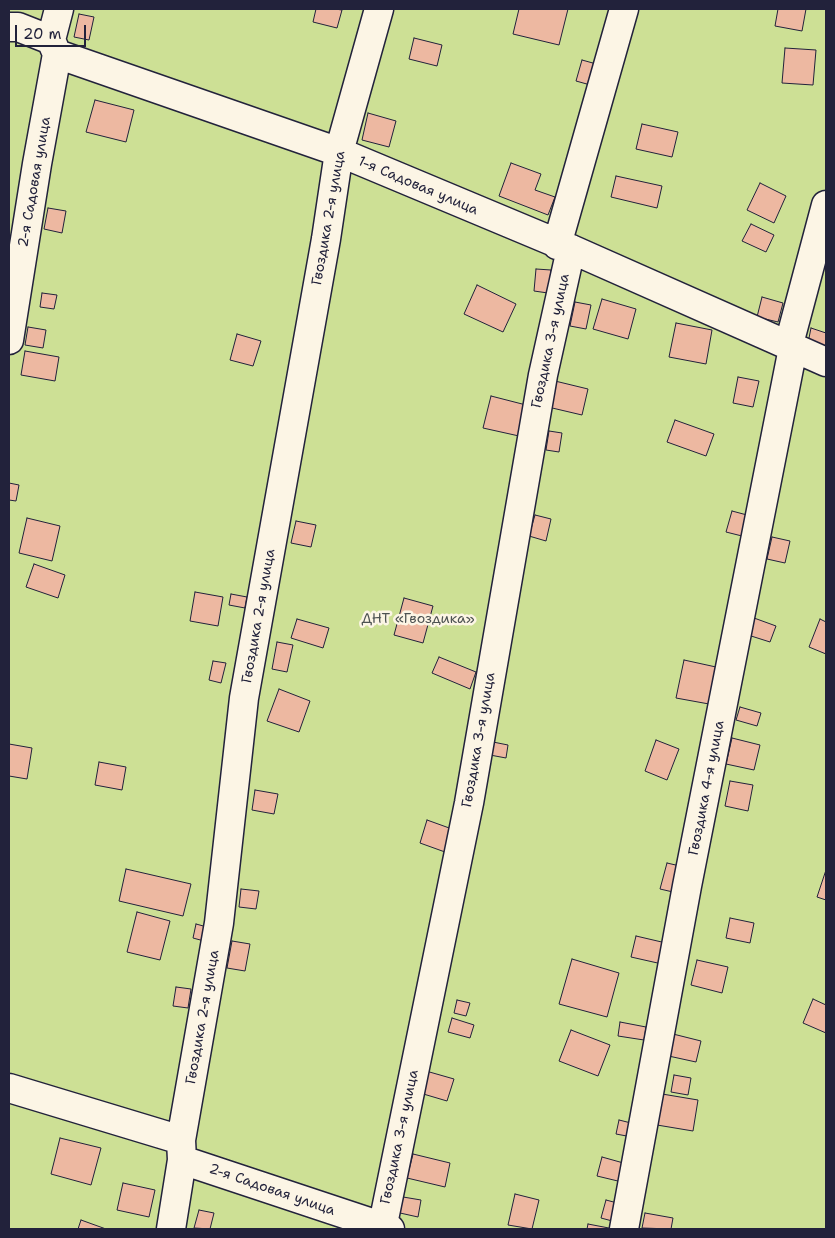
<!DOCTYPE html>
<html>
<head>
<meta charset="utf-8">
<style>
	body { margin:0 }
	#map { position:relative; width:835px; height:1238px; overflow:hidden; background:#fcf5e5; font-family:"Shantell Sans",sans-serif }
	canvas { display:block }
	.frame { position:absolute; inset:0; border:10px solid #22223b; pointer-events:none }
	.scale { position:absolute; left:15px; top:25px; width:71px; height:22px; box-sizing:border-box; border:2px solid #22223b; border-top:0; padding-left:6px; font-size:15px; line-height:18px; white-space:nowrap; color:#22223b; -webkit-text-stroke:4px #fcf5e5; paint-order:stroke }
</style>
</head>
<body>
<div id="map">
<canvas width="835" height="1238"></canvas>
<div class="frame"></div>
<div class="scale">20 m</div>
</div>
<script>
const c = document.querySelector('canvas').getContext('2d');
c.lineJoin = 'round';
function fill(path, color) {
  c.fillStyle = color;
  c.fill(path, 'evenodd');
}
function toPath(rows) {
  const path = new Path2D();
  for (const r of rows) {
    path.moveTo(r[0], r[1]);
    for (let i = 2; i < r.length; i += 2) path.lineTo(r[i], r[i + 1]);
  }
  return path;
}
function stroke(path, color, width, dash) {
  c.strokeStyle = color;
  c.lineWidth = width;
  c.lineCap = dash ? 'butt' : 'round';
  c.setLineDash(dash || []);
  c.stroke(path);
}
function drawText(font, color, halo, rows, align = 'center') {
  c.font = font + ' "Shantell Sans",sans-serif';
  c.lineWidth = 5;
  c.setLineDash([]);
  c.textBaseline = 'middle';
  c.strokeStyle = halo;
  c.fillStyle = color;
  for (const [text, x, y, turn = 0] of rows) {
    c.save();
    c.translate(x, y);
    c.rotate((+turn || 0) * Math.PI / 180);
    c.textAlign = isNaN(turn) ? turn : align;
    if (halo) c.strokeText(text, 0, 0);
    c.fillText(text, 0, 0);
    c.restore();
  }
}
const green = toPath([
	[9,9,826,9,826,1229,9,1229]
]);
const building = toPath([
	[316,9,335,9,342,10,337,28,313,22,316,9],
	[519,9,568,9,559,45,513,34,519,9],
	[778,9,806,9,802,31,775,26,778,9],
	[79,14,94,17,89,40,74,37,79,14],
	[414,38,442,45,437,66,409,59,414,38],
	[785,48,816,50,813,85,782,83,785,48],
	[582,60,600,65,594,86,576,81,582,60],
	[95,100,134,110,126,142,86,132,95,100],
	[368,113,396,121,389,147,362,140,368,113],
	[642,124,678,132,672,157,636,149,642,124],
	[511,163,541,174,535,190,555,197,548,215,499,196,511,163],
	[616,176,662,186,657,208,611,197,616,176],
	[760,183,786,196,774,223,747,210,760,183],
	[48,208,66,211,62,233,44,229,48,208],
	[751,224,774,235,766,252,742,241,751,224],
	[536,269,551,270,548,293,534,291,536,269],
	[477,285,516,304,503,332,464,314,477,285],
	[42,293,57,295,54,309,40,307,42,293],
	[762,297,783,303,778,322,757,317,762,297],
	[602,299,636,309,628,339,593,329,602,299],
	[575,302,591,305,586,329,570,326,575,302],
	[676,323,712,330,706,364,669,357,676,323],
	[28,327,46,330,43,348,25,345,28,327],
	[811,328,826,333,826,348,808,343,811,328],
	[237,334,261,341,253,366,230,360,237,334],
	[25,351,59,357,55,381,21,375,25,351],
	[738,377,759,381,753,407,733,403,738,377],
	[555,381,588,389,582,415,548,407,555,381],
	[491,396,526,405,519,436,483,428,491,396],
	[675,420,714,434,706,456,667,442,675,420],
	[549,431,562,433,559,452,546,450,549,431],
	[9,483,19,485,16,501,9,500,9,483],
	[732,511,747,515,742,536,726,532,732,511],
	[535,515,551,519,546,541,529,536,535,515],
	[27,518,60,526,52,561,19,553,27,518],
	[296,521,316,525,311,547,291,543,296,521],
	[772,537,790,541,785,563,767,559,772,537],
	[34,564,65,575,58,598,26,587,34,564],
	[195,592,223,597,218,626,190,621,195,592],
	[231,594,247,597,245,608,229,605,231,594],
	[404,598,433,606,423,643,394,635,404,598],
	[754,618,776,626,770,642,748,635,754,618],
	[297,619,329,628,323,648,291,638,297,619],
	[820,619,826,622,826,654,809,647,820,619],
	[277,642,293,645,287,672,272,669,277,642],
	[439,657,476,672,470,689,432,673,439,657],
	[684,660,716,667,709,704,676,698,684,660],
	[213,661,226,663,221,683,209,680,213,661],
	[279,689,310,701,299,732,267,721,279,689],
	[740,707,761,713,757,726,736,720,740,707],
	[732,738,760,745,754,770,726,764,732,738],
	[656,740,679,749,667,780,645,771,656,740],
	[493,742,508,745,506,758,490,755,493,742],
	[9,744,32,748,27,779,9,776,9,744],
	[99,762,126,767,122,790,95,785,99,762],
	[730,781,753,785,748,811,725,806,730,781],
	[255,790,278,794,274,814,252,810,255,790],
	[427,820,452,829,445,852,420,843,427,820],
	[667,863,680,866,673,892,660,889,667,863],
	[126,869,191,884,183,916,119,901,126,869],
	[826,870,826,900,817,897,826,870],
	[241,889,259,891,256,909,239,907,241,889],
	[137,912,170,921,160,960,127,952,137,912],
	[730,918,754,923,750,943,726,938,730,918],
	[196,924,207,927,204,941,193,938,196,924],
	[636,936,666,943,662,964,631,957,636,936],
	[232,941,250,944,245,971,227,968,232,941],
	[572,959,619,973,607,1017,559,1004,572,959],
	[697,960,728,967,722,993,691,985,697,960],
	[176,987,191,989,188,1008,173,1006,176,987],
	[813,999,826,1005,826,1033,803,1023,813,999],
	[457,1000,470,1003,466,1016,454,1013,457,1000],
	[452,1018,474,1025,470,1038,448,1032,452,1018],
	[620,1022,646,1027,644,1040,618,1036,620,1022],
	[571,1030,610,1045,598,1076,559,1061,571,1030],
	[669,1033,701,1041,696,1062,664,1055,669,1033],
	[426,1071,454,1079,447,1101,420,1093,426,1071],
	[674,1075,691,1078,688,1095,671,1092,674,1075],
	[662,1094,698,1100,693,1131,657,1125,662,1094],
	[619,1120,635,1124,632,1137,616,1134,619,1120],
	[60,1138,101,1148,91,1185,51,1174,60,1138],
	[413,1154,450,1163,445,1187,407,1178,413,1154],
	[602,1157,627,1164,622,1182,597,1176,602,1157],
	[123,1183,155,1190,149,1217,117,1210,123,1183],
	[515,1194,539,1200,532,1229,508,1225,515,1194],
	[403,1197,421,1200,418,1217,400,1213,403,1197],
	[606,1200,621,1204,616,1222,601,1218,606,1200],
	[199,1210,214,1213,210,1229,194,1228,199,1210],
	[645,1213,673,1218,671,1229,642,1228,645,1213],
	[81,1220,106,1229,78,1229,81,1220],
	[588,1224,614,1229,587,1229,588,1224]
]);
const minor = toPath([
	[9,27,18,27,51,40,57,54,339,152,571,249,826,362],
	[51,40,59,9],
	[557,245,624,9],
	[9,340,37,164,57,54],
	[789,344,826,205],
	[9,1088,181,1140],
	[182,1160,390,1229],
	[171,1229,182,1160,181,1140,219,923,244,698,326,239,339,152,379,9],
	[382,1229,469,803,543,375,571,249],
	[624,1229,687,886,793,348]
]);
const streetNames = [
	["2-я Садовая улица",35,182,-80],
	["1-я Садовая улица",418,186,23],
	["Гвоздика 2-я улица",329,218,-80],
	["Гвоздика 3-я улица",551,341,-78],
	["Гвоздика 2-я улица",259,616,-80],
	["Гвоздика 3-я улица",479,740,-80],
	["Гвоздика 4-я улица",707,788,-79],
	["Гвоздика 2-я улица",203,1017,-80],
	["Гвоздика 3-я улица",400,1137,-78],
	["2-я Садовая улица",272,1190,19]
];
const parkNames = [
	["ДНТ «Гвоздика»",418,619]
];
fill(green, '#cde095');
fill(building, '#edb8a1');
stroke(building, '#22223b', 1);
stroke(minor, '#22223b', 31);
stroke(minor, '#fcf5e5', 28);
drawText('14px', '#22223b', '#fcf5e5', streetNames);
drawText('14px', '#4d5252', '#fcf5e5', parkNames);
</script>
</body>
</html>
